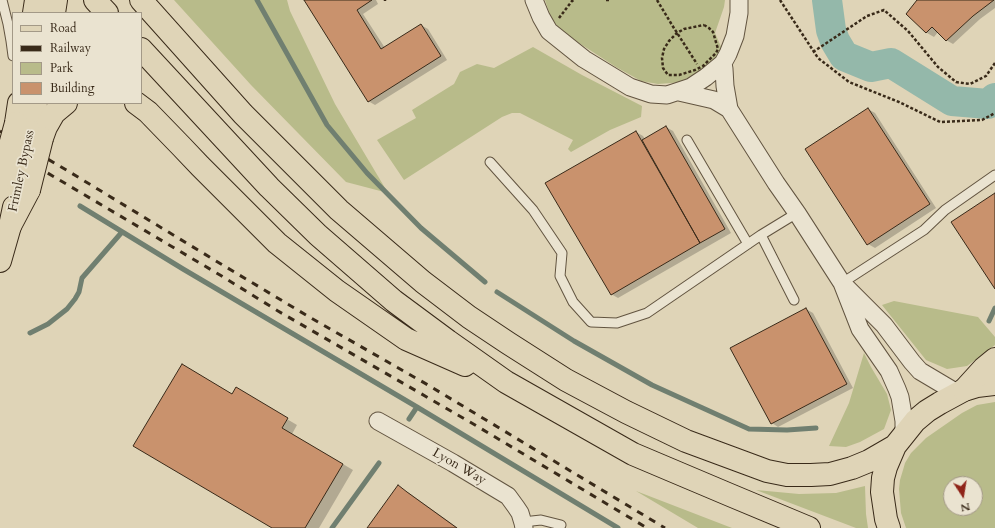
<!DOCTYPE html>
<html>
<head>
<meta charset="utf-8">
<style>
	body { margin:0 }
	#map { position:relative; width:995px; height:528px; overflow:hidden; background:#dfd4b7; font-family:Cardo,serif }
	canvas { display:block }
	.legend { position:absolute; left:12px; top:12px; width:130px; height:92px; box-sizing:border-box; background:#eae3d0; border:1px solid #a39987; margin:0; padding:5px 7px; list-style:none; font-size:12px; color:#392a19 }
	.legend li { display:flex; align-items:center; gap:8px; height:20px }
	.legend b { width:20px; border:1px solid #a39987 }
	.north { position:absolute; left:943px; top:476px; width:40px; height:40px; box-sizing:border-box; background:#eae3d0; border:1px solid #a39987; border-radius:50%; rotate:168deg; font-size:11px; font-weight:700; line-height:16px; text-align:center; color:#392a19 }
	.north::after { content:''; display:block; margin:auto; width:14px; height:18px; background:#8f2418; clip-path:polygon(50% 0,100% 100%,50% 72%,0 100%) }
</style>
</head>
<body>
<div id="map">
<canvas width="995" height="528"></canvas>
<ul class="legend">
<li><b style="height:5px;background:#dfd4b7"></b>Road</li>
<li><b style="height:5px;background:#392a19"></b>Railway</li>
<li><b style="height:11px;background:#b8bb8a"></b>Park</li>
<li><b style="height:11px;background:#c9926d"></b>Building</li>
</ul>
<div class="north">N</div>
</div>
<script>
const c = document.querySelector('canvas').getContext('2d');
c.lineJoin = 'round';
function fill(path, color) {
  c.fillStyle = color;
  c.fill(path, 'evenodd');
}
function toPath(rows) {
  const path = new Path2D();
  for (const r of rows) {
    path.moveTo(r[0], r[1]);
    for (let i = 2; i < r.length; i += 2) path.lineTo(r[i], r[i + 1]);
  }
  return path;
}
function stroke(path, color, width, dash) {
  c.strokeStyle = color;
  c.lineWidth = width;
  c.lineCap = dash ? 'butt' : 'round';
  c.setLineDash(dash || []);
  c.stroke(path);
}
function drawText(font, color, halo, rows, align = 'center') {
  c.font = font + ' Cardo,serif';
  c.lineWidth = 3.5;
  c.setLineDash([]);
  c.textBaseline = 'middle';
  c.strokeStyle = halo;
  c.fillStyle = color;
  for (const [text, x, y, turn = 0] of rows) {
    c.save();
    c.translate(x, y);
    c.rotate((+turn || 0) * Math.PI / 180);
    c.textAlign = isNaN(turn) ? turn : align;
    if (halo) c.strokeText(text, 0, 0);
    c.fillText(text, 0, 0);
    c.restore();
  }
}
const green = toPath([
	[174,0,287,0,290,11,335,104,388,193,346,182,251,85],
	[545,0,725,0,724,7,715,33,722,49,708,69,684,82,658,84,641,81,616,67,562,32,551,18],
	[533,47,582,75,642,106,641,117,610,130,571,152,568,149,573,140,520,113,512,113,502,117,404,180,377,140,416,118,412,110,454,84,460,72,477,64,494,68],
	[894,301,978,317,995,337,995,345,967,366,947,369,926,360,882,305],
	[864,353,871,367,887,394,891,410,884,429,860,442,846,447,829,446,849,403],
	[995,402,995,528,906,528,901,513,899,489,900,480,903,470,905,463,911,453,926,438,962,413,977,405],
	[951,484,975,484,975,508,951,508],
	[865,486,866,514,868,528,856,528,756,490,799,494,836,493],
	[636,491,732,528,698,528]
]);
const shadow = toPath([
	[305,0,376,0,378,4,363,14,385,48,421,25,428,29,447,60,375,105,368,101],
	[918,0,995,0,995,8,980,19,953,44,946,40,938,32,934,37,927,33,907,14],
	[868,109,875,113,936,208,875,248,868,244],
	[666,127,673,131,731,233,618,298,611,294,636,132,643,136,645,139],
	[806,309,813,313,853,388,778,427,772,423],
	[236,389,297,425,292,434,353,470,319,528,274,528,232,395],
	[398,487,409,493,458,528,368,528]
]);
const stream = toPath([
	[257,0,327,125,367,173,421,228,485,282],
	[80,206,183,269,417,407,618,528],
	[497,292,574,341,652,385,749,429,787,430,816,428],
	[989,321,995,308],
	[30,333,48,324,67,309,75,299,79,292,82,278,122,232],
	[409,419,417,407],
	[332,528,379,463]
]);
const river = toPath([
	[827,0,831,30,835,41,844,56,871,67,891,63,952,101,988,104,995,98]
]);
const building = toPath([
	[304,0,372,0,357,10,381,49,421,24,441,56,368,102,304,0],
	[917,0,994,0,973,16,946,41,932,27,926,33,906,14,917,0],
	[868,108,930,204,867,245,805,149,868,108],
	[666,126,725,229,700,243,642,140,666,126],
	[636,131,700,243,611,295,545,183,636,131],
	[995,193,995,289,951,222,995,193],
	[806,308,847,384,771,424,730,348,806,308],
	[182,364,232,394,236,387,288,418,282,428,343,464,305,528,272,528,133,446,182,364],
	[398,485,407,492,457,528,367,528,398,485]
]);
const path = toPath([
	[385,0,385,1],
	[606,0,609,0],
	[657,0,672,25,697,64],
	[780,0,818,58,849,82,899,102,940,122,982,120,995,113],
	[559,18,572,1,574,0],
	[704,25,709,28,713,32,718,49,716,53,703,66,695,70,679,75,668,75,663,68,662,58,664,49,669,41,677,33,684,29,704,25],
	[813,52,867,16,884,10,908,31,938,67,956,82,970,84,986,76,995,63]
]);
const service = toPath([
	[2,0,8,24,11,41,13,56],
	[687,140,748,244],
	[490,162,533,210,562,253,560,276,573,302,591,322,617,323,647,313,761,235,797,213],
	[761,235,794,300],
	[842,283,924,230,945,210,995,175],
	[523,523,532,521,541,520,561,525]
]);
const minor = toPath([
	[534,0,541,17,549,31,584,59,630,87,651,94,667,95,691,87,706,77,723,63,728,54,735,36,739,13,739,0],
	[723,63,724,69,725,86,729,109,776,183,797,213,842,283,860,329,889,371,897,389,900,397,904,421,904,436],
	[679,92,714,100,729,109],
	[846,287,884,325,912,362,920,371,957,393],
	[378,421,453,463,508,496,516,507,520,513,523,523,524,528]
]);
const primary = toPath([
	[34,13,36,0],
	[54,13,56,0],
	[16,123,19,103],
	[31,132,36,103],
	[0,261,10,226,14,207]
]);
const trunk = toPath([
	[95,0,107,13],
	[141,0,243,114,339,210,423,282,469,317,508,343,566,380,626,412,686,441,767,471,787,475,811,475,830,474,852,468,869,461,895,446],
	[141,49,269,187,318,235,394,301,448,341,506,382,633,454,730,495,809,528],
	[136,103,148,112,181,146,200,166,277,243,337,291,406,339,465,365],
	[42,138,46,127,54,113,66,103],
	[10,226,29,190],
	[889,528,886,519,882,492,883,478,886,467,895,446,915,421,927,411,940,403,964,390,977,386,995,384]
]);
const motorway = toPath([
	[964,390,984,368,995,359]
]);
const rail = toPath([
	[0,131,68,171,221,264,311,318,428,385,665,528],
	[0,144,29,162,220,275,278,311,470,422,647,528]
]);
const primaryBridge = toPath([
	[2,175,16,123],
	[18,184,31,132]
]);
const trunkBridge = toPath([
	[29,190,42,138]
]);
const streetNames = [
	["Frimley Bypass",22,171,-78],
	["Lyon Way",459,467,30]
];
fill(green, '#b8bb8a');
fill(shadow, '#0003');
stroke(stream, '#707f70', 5);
stroke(river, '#94b8aa', 30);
fill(building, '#c9926d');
stroke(building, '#392a19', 1);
stroke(service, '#625440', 11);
stroke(minor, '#625440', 19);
stroke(primary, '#392a19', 24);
stroke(trunk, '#392a19', 24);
stroke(motorway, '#392a19', 24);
stroke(path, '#392a19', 2.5, [3, 2]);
stroke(service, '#eae3d0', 9);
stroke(minor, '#eae3d0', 17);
stroke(primary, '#dfd4b7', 22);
stroke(trunk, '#dfd4b7', 22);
stroke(motorway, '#dfd4b7', 22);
stroke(rail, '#392a19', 3, [7, 7]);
stroke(primaryBridge, '#392a19', 24, []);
stroke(trunkBridge, '#392a19', 24, []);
stroke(primaryBridge, '#dfd4b7', 22);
stroke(trunkBridge, '#dfd4b7', 22);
drawText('13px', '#392a19', '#eae3d0', streetNames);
</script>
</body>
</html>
